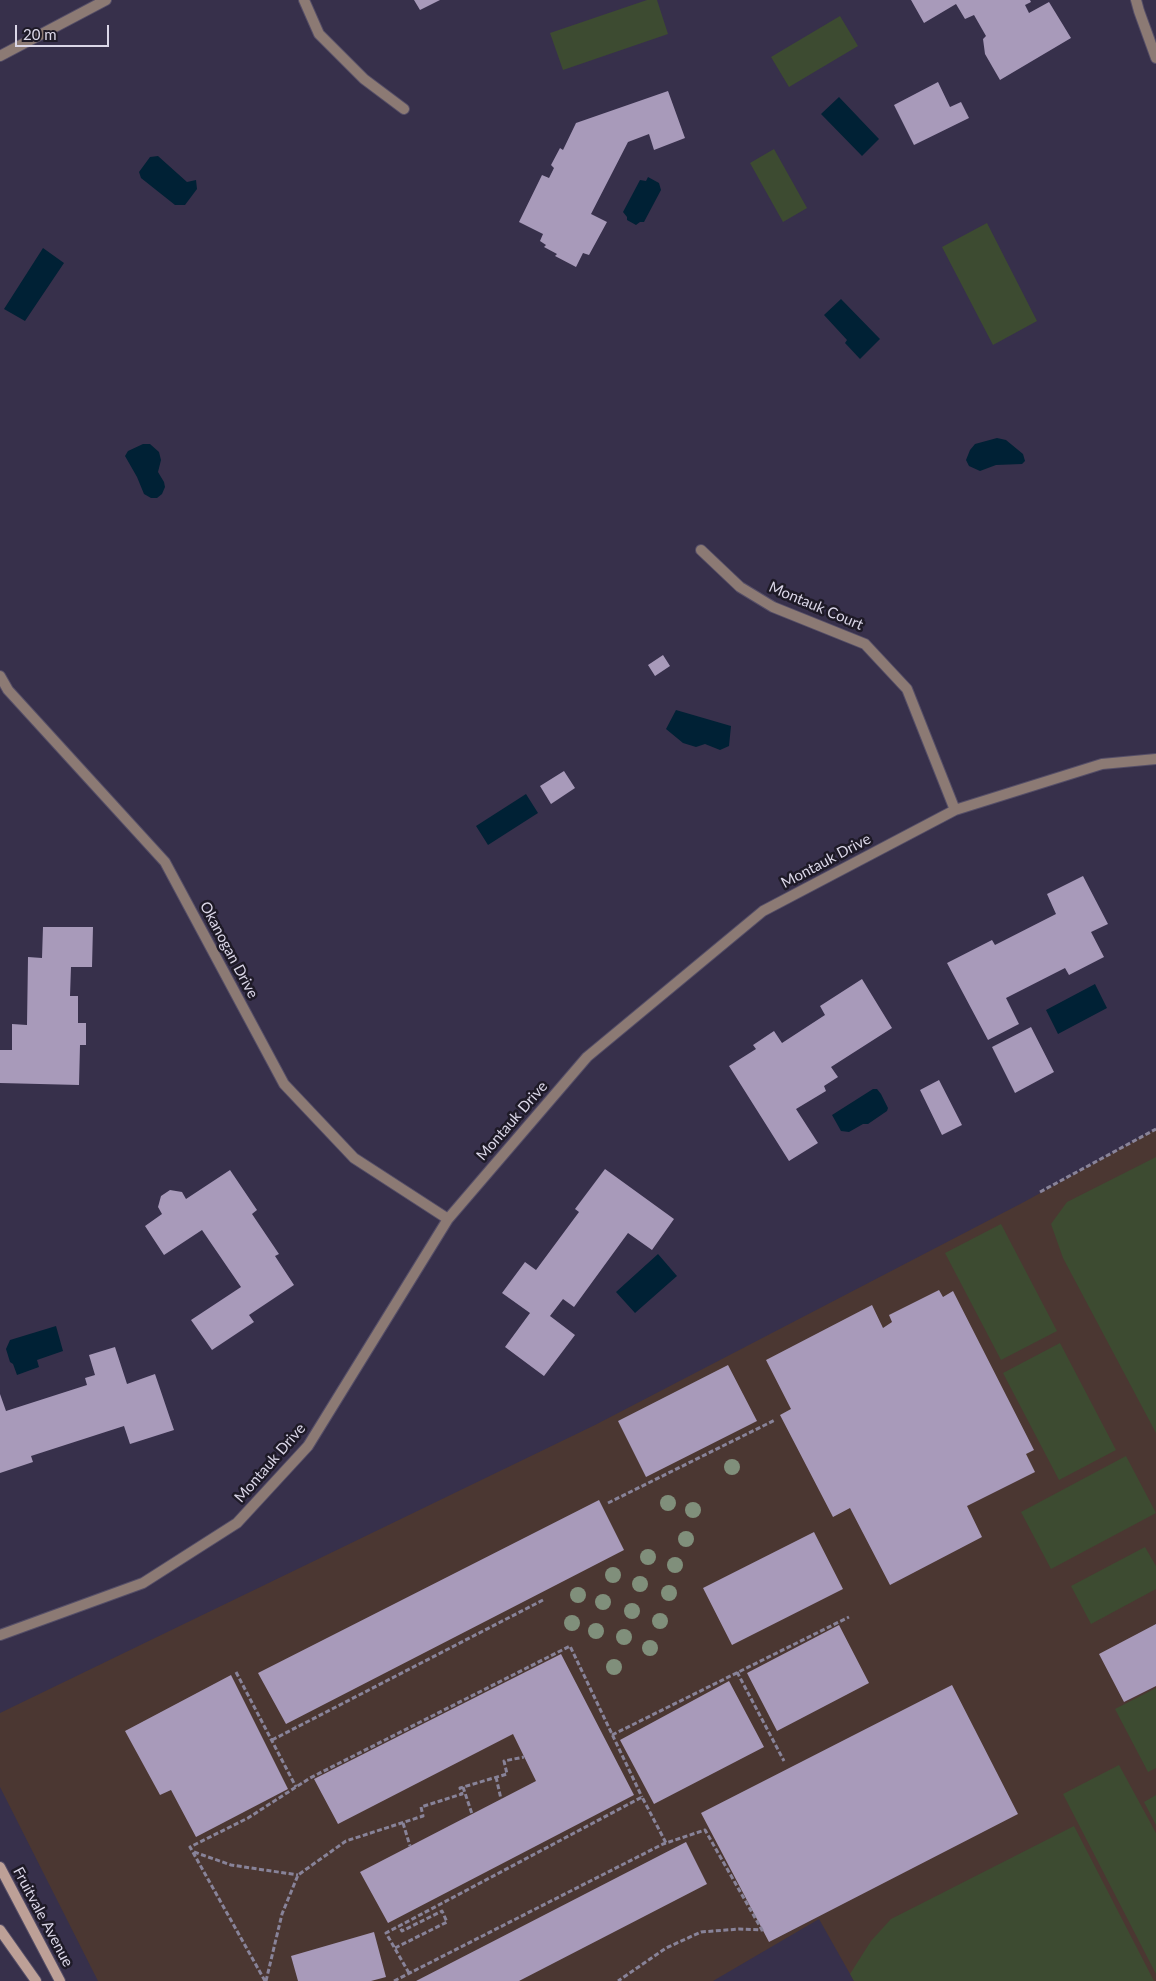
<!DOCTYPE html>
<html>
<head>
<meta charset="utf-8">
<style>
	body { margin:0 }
	#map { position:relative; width:1156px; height:1981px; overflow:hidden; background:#37304b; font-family:Lato,sans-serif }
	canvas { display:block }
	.scale { position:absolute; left:15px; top:25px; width:94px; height:22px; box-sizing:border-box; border:2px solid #dbd7e8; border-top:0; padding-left:6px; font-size:15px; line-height:18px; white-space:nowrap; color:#dbd7e8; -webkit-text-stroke:4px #1e1a27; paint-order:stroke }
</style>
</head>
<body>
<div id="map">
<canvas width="1156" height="1981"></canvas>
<div class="scale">20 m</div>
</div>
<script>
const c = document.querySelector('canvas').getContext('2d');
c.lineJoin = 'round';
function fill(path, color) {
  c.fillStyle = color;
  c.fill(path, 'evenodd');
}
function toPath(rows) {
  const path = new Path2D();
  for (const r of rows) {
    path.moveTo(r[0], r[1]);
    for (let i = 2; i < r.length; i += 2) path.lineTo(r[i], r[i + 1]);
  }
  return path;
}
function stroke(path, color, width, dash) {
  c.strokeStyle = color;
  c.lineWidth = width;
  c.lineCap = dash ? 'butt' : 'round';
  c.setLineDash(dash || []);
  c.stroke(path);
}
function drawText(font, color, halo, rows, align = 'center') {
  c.font = font + ' Lato,sans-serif';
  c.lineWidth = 5;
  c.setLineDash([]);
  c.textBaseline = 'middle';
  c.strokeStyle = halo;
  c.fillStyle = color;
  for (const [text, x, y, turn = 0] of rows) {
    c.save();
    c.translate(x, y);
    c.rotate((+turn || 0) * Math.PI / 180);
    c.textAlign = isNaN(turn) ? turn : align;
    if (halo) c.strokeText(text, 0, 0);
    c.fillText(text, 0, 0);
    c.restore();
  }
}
const education = toPath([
	[1156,1129,1156,1981,854,1981,819,1919,713,1981,98,1981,0,1787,0,1713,595,1425,1024,1202]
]);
const green = toPath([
	[647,0,657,0,668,34,563,70,550,33],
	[840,16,858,46,789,87,771,57],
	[774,149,807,208,783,222,750,163],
	[987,223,1037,321,993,345,942,247],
	[1156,1157,1156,1433,1063,1258,1051,1224,1067,1202],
	[1001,1224,1057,1331,1001,1360,945,1253],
	[1060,1343,1116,1450,1059,1480,1003,1373],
	[1126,1456,1156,1513,1051,1569,1021,1512],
	[1145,1547,1156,1566,1156,1589,1091,1624,1071,1586],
	[1156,1688,1156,1768,1148,1772,1115,1709],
	[1119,1765,1156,1833,1156,1974,1063,1794],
	[1156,1795,1156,1825,1144,1802],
	[1074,1826,1154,1981,854,1981,850,1974,871,1941,891,1919]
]);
const water = toPath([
	[839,97,879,139,862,156,821,114],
	[158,156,187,182,196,180,197,189,185,205,175,205,141,178,139,172,150,157],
	[648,177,659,183,661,190,644,222,640,222,636,225,627,220,627,217,623,212,640,180,646,181],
	[43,248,64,263,25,321,4,309],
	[841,299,880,339,860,359,845,343,847,340,824,315],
	[997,438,1006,440,1023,454,1025,461,1022,464,996,465,980,471,969,466,966,460,970,450,975,444],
	[143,444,150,444,159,452,161,460,158,472,164,482,165,487,162,494,157,498,151,498,144,494,137,477,125,456,128,451],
	[676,710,731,726,729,746,720,750,705,744,696,747,683,743,666,729],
	[526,794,538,813,488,845,476,826],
	[1095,984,1107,1008,1058,1034,1046,1010],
	[873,1089,877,1089,881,1094,888,1108,887,1111,868,1124,863,1124,849,1132,841,1131,832,1115],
	[658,1254,677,1276,635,1313,616,1292],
	[56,1326,63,1351,37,1360,39,1367,17,1375,13,1364,10,1362,6,1349,10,1340]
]);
const building = toPath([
	[414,0,440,0,420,10],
	[911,0,1030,0,1031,2,1025,5,1029,13,1049,2,1071,38,1000,80,985,54,983,39,986,36,974,15,965,19,956,4,924,23],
	[938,82,950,107,961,102,969,118,914,145,894,105],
	[668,91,685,138,654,150,649,134,628,142,591,214,607,222,589,255,583,253,576,267,555,256,557,254,544,247,546,245,540,241,543,234,519,222,542,175,549,178,554,168,551,165,560,148,563,150,576,123],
	[663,655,670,666,655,676,648,665],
	[564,771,575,788,551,804,540,786],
	[1083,876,1108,924,1091,932,1104,957,1069,975,1065,968,1006,998,1019,1024,988,1040,947,963,992,940,995,945,1056,914,1047,894],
	[43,927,93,927,92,967,71,967,70,996,78,996,78,1023,86,1023,86,1045,80,1045,79,1085,0,1083,0,1050,12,1050,12,1024,27,1025,28,957,42,958],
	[862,979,892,1028,831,1067,838,1077,824,1086,826,1091,796,1109,818,1143,789,1161,729,1066,756,1049,753,1045,774,1031,782,1043,825,1015,820,1006],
	[1031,1027,1054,1072,1015,1093,992,1047],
	[939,1080,962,1125,942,1135,920,1090],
	[605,1169,674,1219,652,1250,628,1233,574,1307,563,1299,550,1316,575,1335,544,1376,505,1347,530,1313,502,1293,525,1262,536,1270,579,1212,575,1209],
	[230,1170,257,1210,252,1214,279,1254,275,1256,294,1285,249,1315,254,1322,212,1350,191,1320,241,1287,202,1230,164,1255,145,1226,162,1214,158,1207,161,1196,170,1190,182,1192,186,1199],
	[939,1290,943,1297,953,1291,1034,1450,1026,1454,1035,1472,967,1506,982,1537,890,1585,850,1508,833,1517,780,1415,791,1409,766,1360,872,1305,883,1328,892,1322,889,1315],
	[115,1347,127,1384,155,1374,174,1430,130,1444,124,1426,31,1456,33,1462,0,1473,0,1394,6,1411,87,1385,85,1378,95,1375,89,1355],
	[728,1365,757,1421,646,1477,618,1421],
	[599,1500,624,1550,286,1724,258,1673],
	[814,1532,843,1589,732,1645,703,1588],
	[1156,1624,1156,1686,1124,1702,1099,1654],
	[839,1625,869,1683,777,1731,747,1673],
	[561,1654,634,1795,388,1923,360,1872,536,1781,513,1734,338,1824,314,1779],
	[231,1675,288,1789,196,1837,171,1790,160,1795,125,1731],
	[729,1681,764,1747,654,1804,620,1740],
	[952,1685,1018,1814,769,1942,701,1813],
	[686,1842,707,1884,519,1981,416,1981],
	[374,1932,386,1977,371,1981,298,1981,291,1956]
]);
const path = toPath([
	[1040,1192,1156,1129],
	[608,1503,775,1420],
	[236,1672,296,1787],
	[737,1672,784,1761],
	[612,1735,849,1617],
	[272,1740,545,1599],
	[496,1777,501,1799],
	[463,1787,472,1814],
	[403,1823,410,1846],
	[194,1852,231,1865,298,1875],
	[395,1948,447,1922,442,1911,402,1931,399,1926],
	[409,1973,386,1933,642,1797,666,1843],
	[265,1981,190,1847,248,1818,310,1778,570,1646,642,1797],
	[266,1981,282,1914,298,1875,346,1841,423,1816,421,1807,462,1794,460,1788,507,1774,504,1761,524,1757],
	[394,1981,663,1844,705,1830,762,1930,739,1929,701,1932,666,1948,618,1981]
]);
const minor = toPath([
	[304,0,319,34,364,79,404,109],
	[1136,0,1139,11,1156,58],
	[0,56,106,0],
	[701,550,740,587,773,607,865,644,907,689,955,810],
	[0,676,8,690,165,862,284,1084,354,1158,448,1219],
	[0,1635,143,1583,237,1523,308,1446,448,1219,587,1057,763,911,955,810,1102,764,1156,759]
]);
const secondary = toPath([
	[0,1867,60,1981],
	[0,1930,36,1981]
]);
const trees = [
	[732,1467],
	[668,1503],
	[693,1510],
	[686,1539],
	[648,1557],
	[675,1565],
	[613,1575],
	[640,1584],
	[669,1593],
	[578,1595],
	[603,1602],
	[632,1611],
	[660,1621],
	[572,1623],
	[596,1631],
	[624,1637],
	[650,1648],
	[614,1667]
];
const streetNames = [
	["Montauk Court",816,606,23],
	["Montauk Drive",826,861,-28],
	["Okanogan Drive",229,950,62],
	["Montauk Drive",512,1121,-49],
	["Montauk Drive",270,1463,-49],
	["Fruitvale Avenue",43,1917,62]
];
fill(education, '#4b3732');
fill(green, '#3d4b31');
fill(water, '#002135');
fill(building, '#a89aba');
stroke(minor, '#554e67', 12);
stroke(secondary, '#554e67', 12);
stroke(path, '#888399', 3, [5, 2.5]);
stroke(minor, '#8c7a74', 10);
stroke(secondary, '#bda097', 10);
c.fillStyle = '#808f7b';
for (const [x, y] of trees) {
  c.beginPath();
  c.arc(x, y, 8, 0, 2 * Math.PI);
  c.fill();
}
drawText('15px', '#dbd7e8', '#1e1a27', streetNames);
</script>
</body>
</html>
